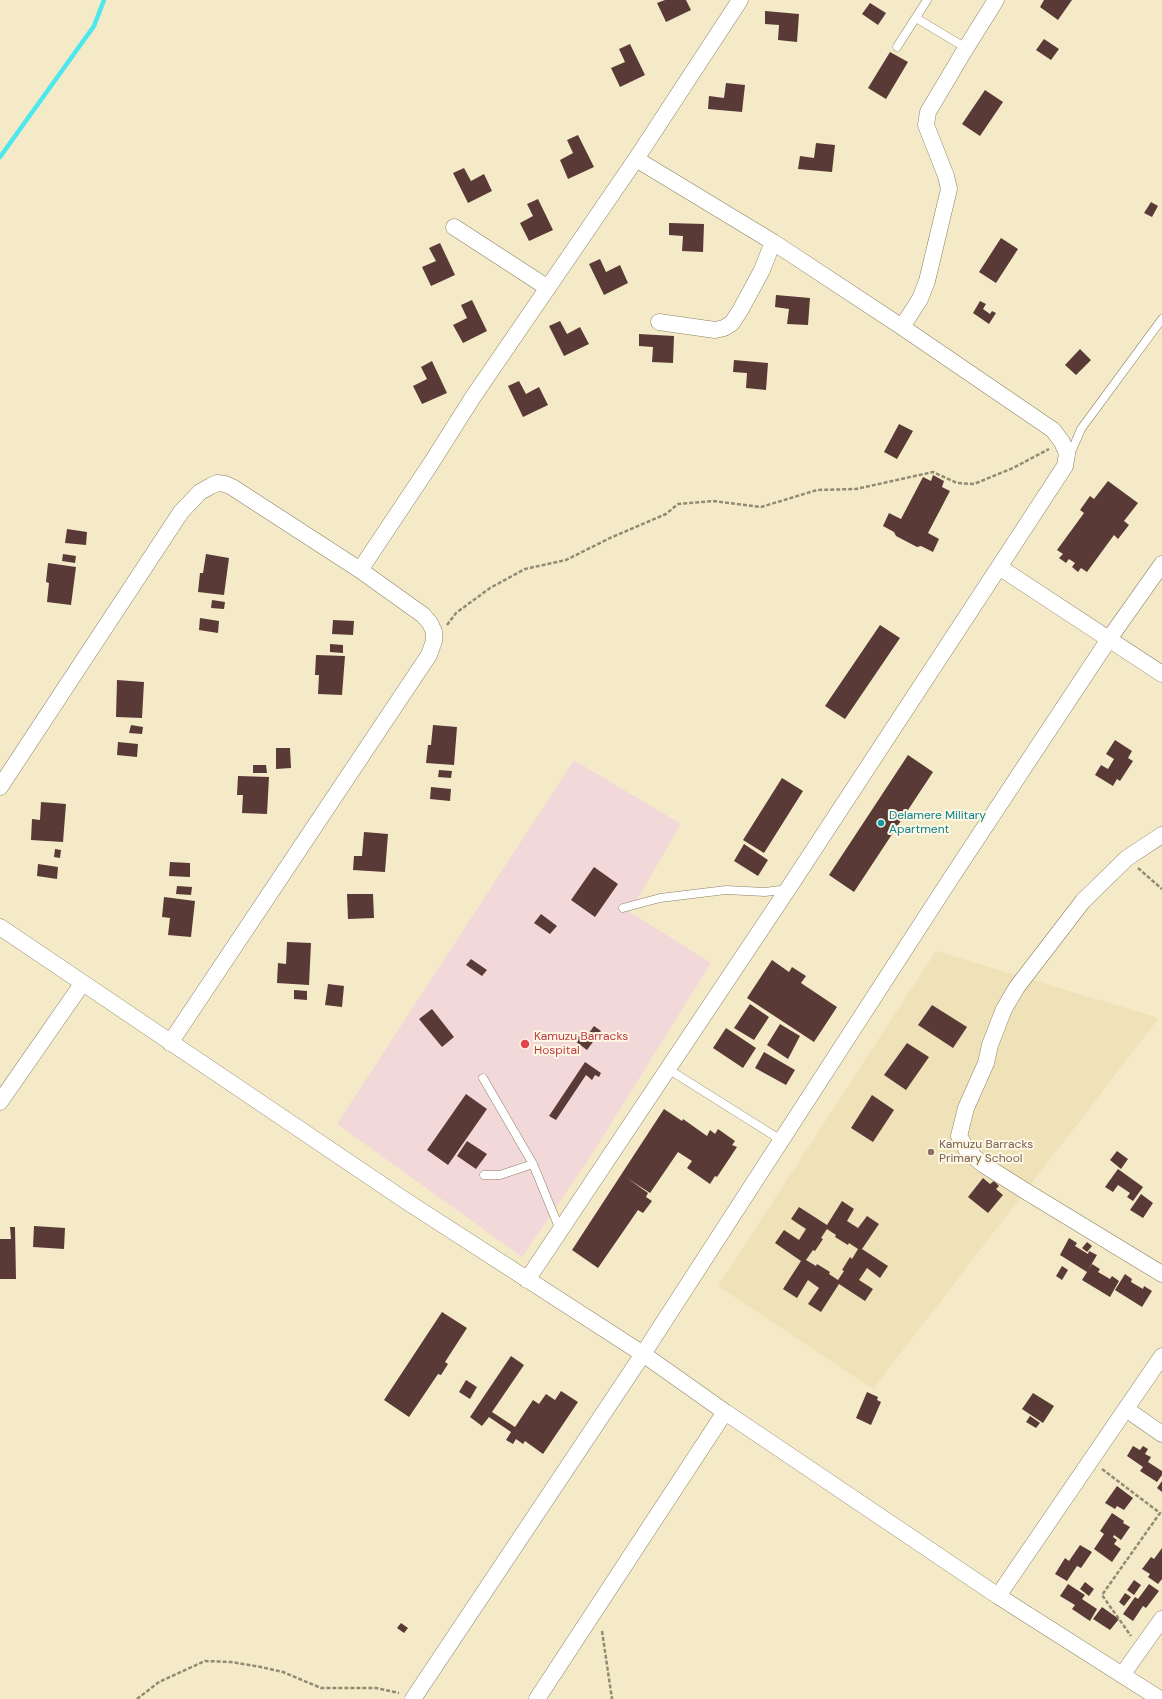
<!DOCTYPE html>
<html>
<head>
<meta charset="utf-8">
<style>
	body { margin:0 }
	canvas { display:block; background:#f4eac8 }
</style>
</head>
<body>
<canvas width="1162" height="1699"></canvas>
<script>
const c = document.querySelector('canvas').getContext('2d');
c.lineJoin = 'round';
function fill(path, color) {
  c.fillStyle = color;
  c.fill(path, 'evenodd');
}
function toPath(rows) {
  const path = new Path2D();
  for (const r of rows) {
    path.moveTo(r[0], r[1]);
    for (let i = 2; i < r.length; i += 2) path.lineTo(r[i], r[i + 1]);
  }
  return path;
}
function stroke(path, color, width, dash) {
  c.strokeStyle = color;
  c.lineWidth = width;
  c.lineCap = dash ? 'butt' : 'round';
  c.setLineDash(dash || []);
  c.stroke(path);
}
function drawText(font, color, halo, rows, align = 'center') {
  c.font = font + ' "DM Sans",sans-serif';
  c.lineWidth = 4;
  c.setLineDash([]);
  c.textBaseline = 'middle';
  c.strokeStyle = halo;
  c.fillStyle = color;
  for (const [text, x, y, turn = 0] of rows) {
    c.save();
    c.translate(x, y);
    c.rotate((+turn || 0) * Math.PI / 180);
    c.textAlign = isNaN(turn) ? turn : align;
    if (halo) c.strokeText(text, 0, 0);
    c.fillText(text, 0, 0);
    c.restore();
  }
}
const built = toPath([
	[936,951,1159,1018,873,1389,718,1286]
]);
const medical = toPath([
	[574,760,681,824,630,912,711,963,589,1159,522,1257,337,1124]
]);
const stream = toPath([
	[0,157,94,26,104,0]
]);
const building = toPath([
	[665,0,686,0,691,10,666,22,657,3],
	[1044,0,1072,0,1058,20,1040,7],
	[870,3,886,13,878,25,862,14],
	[765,11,799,14,797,42,778,40,779,25,765,24],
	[1044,39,1059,49,1051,60,1036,50],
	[630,44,645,75,620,87,611,68,625,62,619,49],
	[890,52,908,62,886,99,868,88],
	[726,83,745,85,742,112,708,109,709,96,724,98],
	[985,90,1003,102,980,136,962,124],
	[578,135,594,167,568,179,560,160,573,153,567,140],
	[816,143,835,145,832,172,798,169,800,156,814,158],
	[464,168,471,181,484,174,492,191,468,203,453,173],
	[538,199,553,230,529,241,520,223,533,216,527,204],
	[1151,202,1158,206,1152,217,1144,213],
	[669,223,704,224,703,252,682,251,683,236,669,235],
	[1001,238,1018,249,996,283,979,272],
	[440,243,455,275,431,286,422,267,436,261,429,248],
	[600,259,606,272,620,265,628,283,604,295,589,264],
	[776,295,810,298,808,325,787,324,789,309,775,307],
	[472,300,487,331,463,343,453,325,467,318,461,305],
	[980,301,986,304,983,309,990,314,992,311,996,313,989,324,973,313],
	[560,321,567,334,580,327,589,344,564,356,549,326],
	[639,334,674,336,673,363,652,362,653,347,639,346],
	[1080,349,1091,360,1076,375,1065,365],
	[734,360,768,363,766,390,746,388,747,373,733,372],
	[432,361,447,393,422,404,413,386,427,379,421,367],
	[519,381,526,394,539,387,548,405,523,417,508,386],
	[899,424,913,431,897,459,884,452],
	[933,475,944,481,942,487,950,491,928,533,939,539,933,552,921,546,917,547,896,536,894,532,883,526,889,513,901,519,923,477,931,481],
	[1108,481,1138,503,1124,521,1129,525,1118,539,1114,535,1087,572,1081,568,1078,572,1072,567,1075,563,1069,559,1066,563,1059,558,1063,554,1057,550,1084,513,1080,510,1090,496,1094,499],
	[67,529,87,532,86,545,65,543],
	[63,554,76,556,75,563,62,561],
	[206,554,229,558,224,595,198,592,200,573,203,573],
	[48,563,76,567,71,605,47,602,49,583,46,582],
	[212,600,225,602,224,609,211,608],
	[200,618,219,621,218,633,199,630],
	[333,620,354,621,353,635,332,634],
	[880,625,900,638,845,719,825,706],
	[330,644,343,645,343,653,330,652],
	[316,655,345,656,342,695,318,694,319,675,315,675],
	[117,680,144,682,142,718,116,717],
	[131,725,143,727,142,734,129,733],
	[433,725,457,727,454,765,426,763,428,745,431,745],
	[1115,740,1132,751,1128,758,1133,761,1120,781,1117,779,1113,786,1095,775,1101,765,1108,769,1114,759,1106,754],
	[118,742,138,744,137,757,117,755],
	[276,748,290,748,291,768,276,769],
	[908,755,933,772,854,892,829,875],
	[253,765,266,765,267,773,253,773],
	[439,770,452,771,451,778,438,777],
	[238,776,269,777,267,814,242,813,243,795,237,795],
	[782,778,803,791,764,853,743,840],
	[431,787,451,789,450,801,430,799],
	[41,802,66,804,63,842,31,840,32,819,40,820],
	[364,832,388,834,385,872,353,870,354,856,362,856],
	[744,844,768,860,758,876,734,861],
	[55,849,61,850,60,858,54,857],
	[170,862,190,863,190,877,169,876],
	[38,864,58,867,57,879,37,876],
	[594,867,618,884,595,917,571,900],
	[177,886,192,887,191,895,176,894],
	[347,894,373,894,374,918,348,919],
	[164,897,195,901,191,937,168,935,170,918,162,917],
	[541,914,557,926,550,934,534,923],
	[287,942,311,943,309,985,277,983,278,963,286,964],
	[471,959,487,970,482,976,466,965],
	[772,960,789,972,792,967,806,976,801,983,837,1007,814,1042,747,998],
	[328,984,344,986,342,1007,325,1005],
	[294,990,307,991,307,1000,294,999],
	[750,1004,769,1017,754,1040,734,1028],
	[932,1005,967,1027,953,1048,918,1025],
	[432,1009,454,1037,442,1047,419,1019],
	[780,1024,800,1036,788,1059,767,1045],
	[594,1026,601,1031,587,1050,575,1041,579,1036,584,1040],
	[726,1028,756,1048,743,1068,713,1048],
	[907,1043,929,1057,906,1090,884,1075],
	[764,1052,795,1070,786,1085,755,1068],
	[585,1062,601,1073,599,1077,595,1075,592,1080,586,1075,556,1120,549,1116],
	[466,1094,487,1109,448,1165,427,1150],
	[872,1095,894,1110,873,1142,851,1128],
	[664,1109,682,1121,683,1119,707,1136,710,1130,715,1134,718,1129,735,1141,732,1145,737,1147,717,1177,715,1176,710,1184,687,1168,692,1161,678,1152,650,1193,627,1178,648,1193,646,1197,652,1201,643,1213,638,1210,598,1268,572,1250],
	[467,1141,487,1154,476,1169,457,1156],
	[1117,1151,1128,1159,1121,1169,1110,1160],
	[1118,1169,1143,1187,1133,1201,1127,1197,1130,1193,1118,1185,1113,1192,1105,1187],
	[983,1178,990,1184,994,1181,999,1186,996,1189,1003,1195,988,1213,968,1197],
	[1141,1194,1153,1203,1143,1218,1130,1210],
	[842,1201,854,1209,847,1221,858,1228,867,1216,879,1224,862,1249,888,1266,880,1278,867,1268,859,1280,873,1289,865,1301,839,1284,821,1312,808,1304,819,1288,808,1280,797,1298,783,1289,801,1261,775,1243,784,1230,799,1240,806,1229,791,1219,799,1207,827,1225],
	[827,1229,836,1235,835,1237,848,1245,849,1243,858,1249,852,1259,850,1257,842,1270,844,1271,838,1280,829,1274,830,1272,817,1264,816,1266,806,1260,813,1250,815,1251,823,1239,821,1238],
	[34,1226,65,1228,64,1249,33,1247],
	[10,1227,15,1227,16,1279,0,1279,0,1239,11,1239],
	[1069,1238,1077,1243,1075,1246,1088,1254,1089,1251,1097,1255,1087,1272,1060,1255],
	[1087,1242,1092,1246,1087,1252,1082,1248],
	[1092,1264,1100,1269,1098,1272,1110,1279,1112,1276,1119,1281,1110,1297,1082,1280],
	[1062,1266,1068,1270,1062,1280,1056,1276],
	[1125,1274,1132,1279,1131,1282,1143,1289,1144,1286,1152,1291,1142,1307,1115,1290],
	[442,1312,467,1328,445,1362,448,1364,441,1375,438,1374,409,1417,384,1400],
	[511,1356,524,1365,492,1412,515,1427,533,1400,539,1404,546,1394,555,1400,561,1391,578,1402,543,1454,525,1441,523,1444,516,1439,513,1444,506,1440,511,1432,489,1417,482,1426,470,1417],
	[466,1380,477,1387,470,1399,459,1392],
	[867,1392,878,1397,877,1400,881,1402,871,1425,856,1418],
	[1033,1393,1054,1406,1043,1423,1022,1409],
	[1030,1416,1040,1423,1036,1428,1026,1422],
	[1133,1446,1140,1450,1143,1446,1148,1449,1145,1454,1151,1457,1148,1462,1162,1471,1162,1475,1157,1482,1140,1471,1143,1467,1127,1456],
	[1162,1481,1162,1492,1157,1488],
	[1117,1486,1133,1498,1124,1510,1117,1506,1115,1509,1105,1503],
	[1112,1513,1124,1521,1123,1523,1130,1527,1121,1540,1114,1535,1113,1537,1117,1540,1114,1544,1121,1549,1112,1562,1094,1549,1104,1534,1100,1531],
	[1080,1545,1092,1552,1081,1568,1077,1566,1067,1581,1055,1574,1065,1558,1069,1561],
	[1162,1548,1162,1579,1158,1584,1148,1577,1150,1574,1142,1569,1151,1557,1154,1559],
	[1134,1580,1141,1585,1134,1595,1127,1590],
	[1085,1582,1094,1589,1089,1596,1080,1589],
	[1068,1584,1085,1595,1082,1599,1097,1609,1090,1621,1072,1609,1075,1605,1060,1596],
	[1149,1584,1159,1591,1146,1608,1143,1606,1133,1621,1123,1614,1135,1597,1138,1599],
	[1125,1593,1131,1597,1124,1606,1119,1602],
	[1102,1607,1119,1619,1110,1630,1093,1619],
	[401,1623,408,1628,404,1633,397,1628]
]);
const path = toPath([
	[447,625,456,613,490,588,525,569,566,560,610,538,666,514,678,504,713,501,761,507,817,490,856,489,933,472,957,483,974,484,1013,468,1049,449],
	[1138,868,1162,889],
	[1102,1469,1160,1513,1102,1595,1131,1636],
	[602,1631,612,1699],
	[137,1699,159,1682,205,1661,231,1662,261,1667,283,1672,321,1688,376,1688,399,1693]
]);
const service = toPath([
	[916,18,966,48],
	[897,47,927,0],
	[1069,457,1081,429,1162,319],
	[623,908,660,898,726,890,765,892,788,889],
	[668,1069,781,1140],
	[483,1078,533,1164,560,1230],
	[484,1175,500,1175,533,1164]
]);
const minor = toPath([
	[454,227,548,288],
	[659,322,715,330,724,328,732,323,741,309,762,270,773,242],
	[902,327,920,299,927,281,949,189,946,176,926,125,928,112,966,48,996,0],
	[999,567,1162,674],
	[360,570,430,465,473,397,636,159,740,0],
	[0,787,181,512,200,492,211,486,217,483,225,484,232,487,360,570,423,615,430,623,434,632,434,641,429,655,170,1043],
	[1162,835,1127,858,1083,901,1017,987,1004,1009,990,1045,986,1063,966,1108,959,1136,968,1152,984,1165,1027,1192,1162,1274],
	[0,927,406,1201,643,1354,725,1412,998,1596,1160,1699],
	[0,1102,82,984],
	[527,1280,788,889,999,567,1065,466,1067,454,1062,442,1053,430,902,327,773,242,636,159],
	[1126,1409,1162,1434],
	[998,1596,1162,1356],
	[1122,1675,1162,1619],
	[413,1699,643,1354,953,875,1109,639,1162,564],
	[537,1699,725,1412]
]);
const markers = [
	[881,823,4,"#0f9aa8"],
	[525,1044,5,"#e0444e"],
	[931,1152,4,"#8d6e63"]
];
const cultureNames = [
	["Delamere Military",889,816],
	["Apartment",889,830]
];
const healthNames = [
	["Kamuzu Barracks",534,1037],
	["Hospital",534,1051]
];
const educationNames = [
	["Kamuzu Barracks",939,1145],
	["Primary School",939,1159]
];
fill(built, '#efe1b8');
fill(medical, '#f3d8d9');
stroke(stream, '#4de7ee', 4.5);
fill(building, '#593a36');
stroke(service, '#8b8163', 9);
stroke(minor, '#8b8163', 17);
stroke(path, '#928b73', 2.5, [4, 2]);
stroke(service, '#fff', 8);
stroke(minor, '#fff', 16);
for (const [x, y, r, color] of markers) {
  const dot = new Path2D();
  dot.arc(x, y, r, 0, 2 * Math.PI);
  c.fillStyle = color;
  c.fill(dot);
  stroke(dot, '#fdf7e3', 1.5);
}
drawText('12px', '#0d838f', '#fdf7e3', cultureNames, 'left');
drawText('12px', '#be3a42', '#fdf7e3', healthNames, 'left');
drawText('12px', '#785e54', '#fdf7e3', educationNames, 'left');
</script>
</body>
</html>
